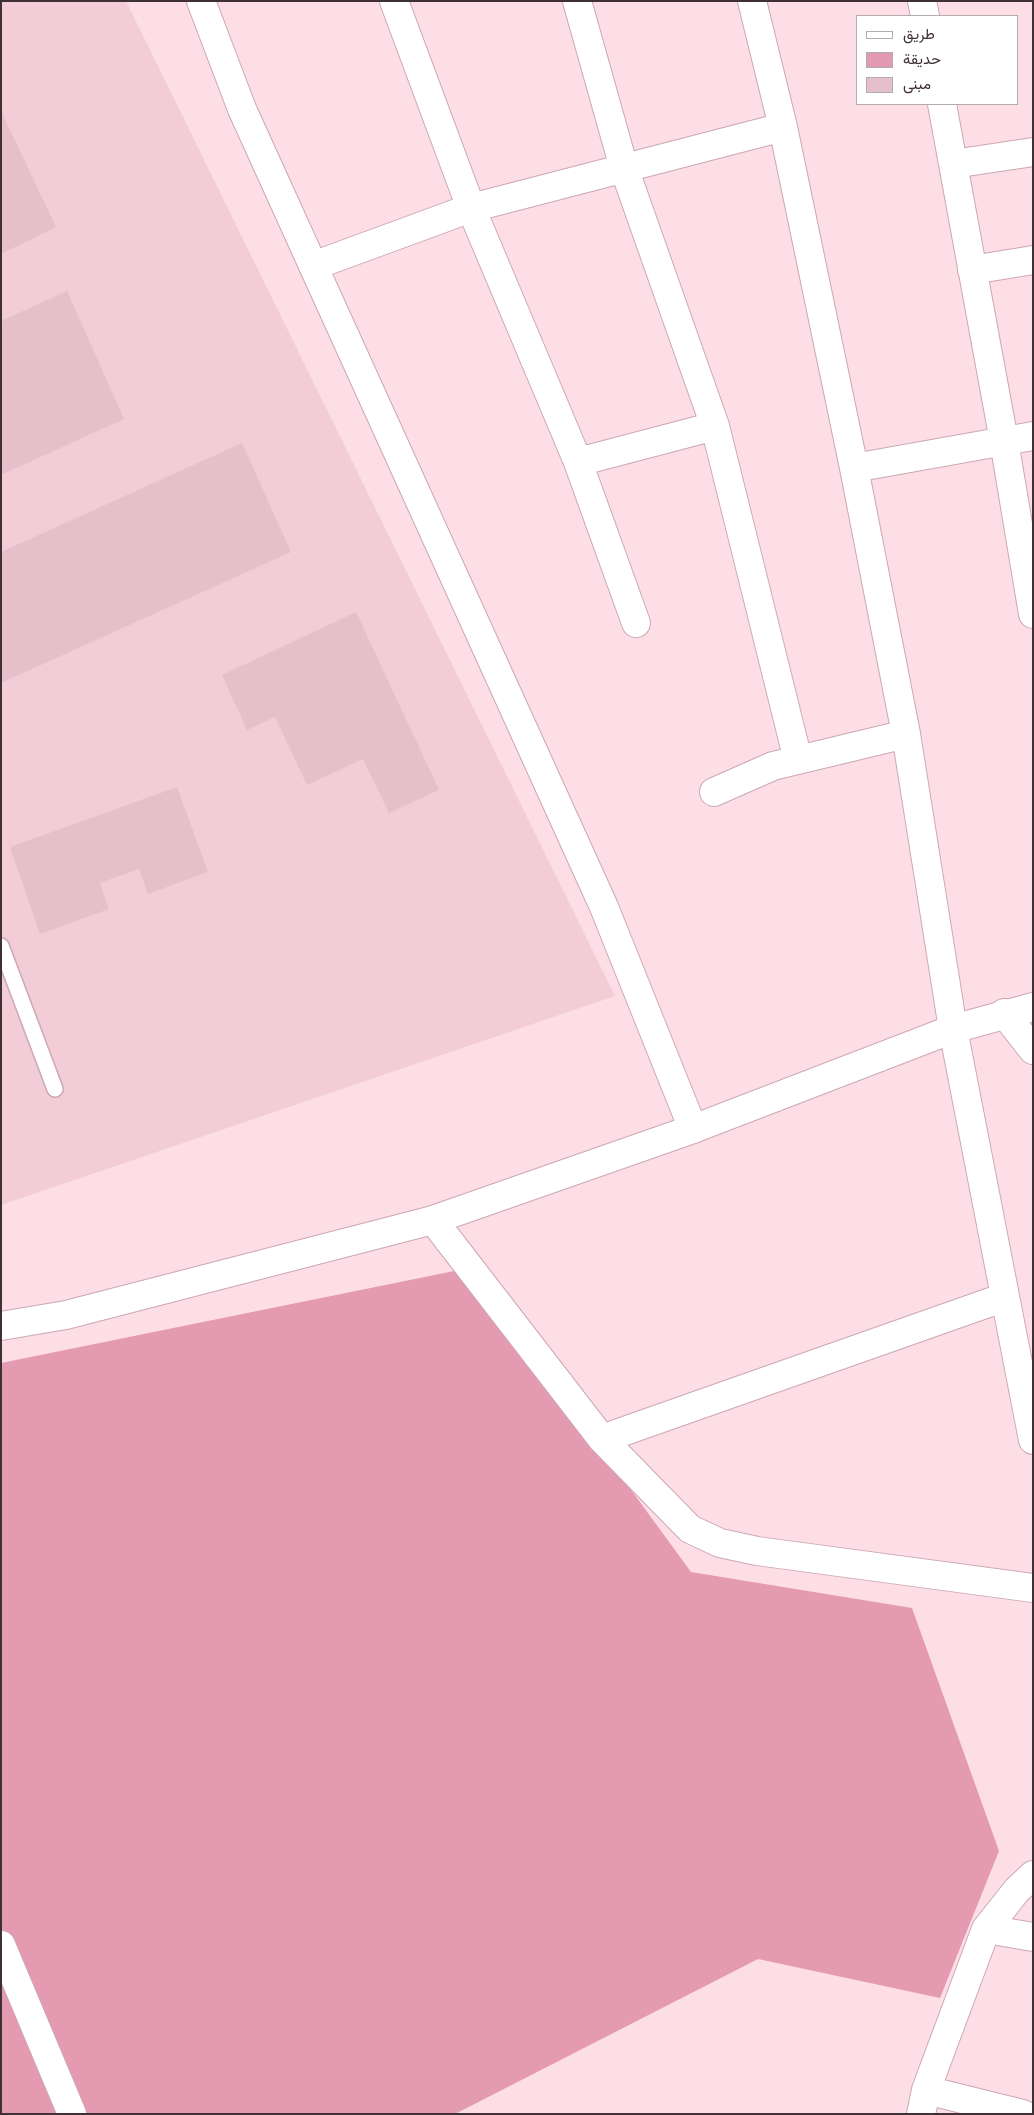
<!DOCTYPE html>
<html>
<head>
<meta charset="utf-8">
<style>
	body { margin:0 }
	#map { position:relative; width:1034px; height:2115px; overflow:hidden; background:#fddde6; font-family:"Titillium Web",Vazirmatn,sans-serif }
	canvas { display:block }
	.frame { position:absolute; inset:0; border:2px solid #3e3034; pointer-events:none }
	.legend { position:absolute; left:856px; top:15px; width:162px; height:90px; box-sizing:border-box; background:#fff; border:1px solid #b2acae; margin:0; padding:6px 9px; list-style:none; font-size:15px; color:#3e3034 }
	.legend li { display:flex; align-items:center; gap:10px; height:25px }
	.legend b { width:25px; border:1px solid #b2acae }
</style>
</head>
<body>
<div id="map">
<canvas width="1034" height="2115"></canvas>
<div class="frame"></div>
<ul class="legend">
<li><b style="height:6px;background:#fff"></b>طريق</li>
<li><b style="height:14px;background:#e49bb2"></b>حديقة</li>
<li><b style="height:14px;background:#e5c0cb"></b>مبنى</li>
</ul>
</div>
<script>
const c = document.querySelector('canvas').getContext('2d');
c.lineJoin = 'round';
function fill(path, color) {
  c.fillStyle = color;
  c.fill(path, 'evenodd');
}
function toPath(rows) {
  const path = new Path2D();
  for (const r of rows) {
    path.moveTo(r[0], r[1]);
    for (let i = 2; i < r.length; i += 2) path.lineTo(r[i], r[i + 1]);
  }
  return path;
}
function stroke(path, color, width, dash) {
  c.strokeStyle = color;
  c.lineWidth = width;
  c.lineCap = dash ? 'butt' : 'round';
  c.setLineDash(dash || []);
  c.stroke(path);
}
const built = toPath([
	[1,1,126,1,615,996,1,1205]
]);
const green = toPath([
	[469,1268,691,1572,912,1608,999,1851,940,1998,758,1959,455,2114,1,2114,1,1363]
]);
const building = toPath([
	[1,111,56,227,1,254],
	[67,291,124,419,1,475,1,321],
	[242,443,291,552,1,683,1,552],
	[356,612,439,790,389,813,363,759,307,785,275,717,247,730,222,675],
	[177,787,208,872,148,894,139,869,100,883,109,909,40,934,10,847]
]);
const lane = toPath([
	[1,946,55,1089]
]);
const street = toPath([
	[201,1,242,109,604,907,693,1129],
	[394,1,471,208,578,462,636,623],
	[577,1,624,168,715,426,798,760],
	[752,1,783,127,854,468,906,734,953,1029,1033,1440],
	[922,1,925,16],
	[942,104,1004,441,1033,614],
	[953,164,1033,152],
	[313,266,471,208,783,127],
	[972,270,1033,260],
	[578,462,715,426],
	[854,468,1033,436],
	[714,792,773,766,906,734],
	[1004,1013,1033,1050],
	[433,1220,602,1439,690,1529,720,1543,757,1551,1033,1588],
	[602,1439,1005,1297],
	[986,1929,1033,1937],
	[926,2090,1023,2114],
	[921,2114,926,2090,986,1929,1017,1890,1033,1875]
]);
const secondary = toPath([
	[1,1326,66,1315,433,1220,693,1129,953,1029,1033,1007],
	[1,1945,72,2114]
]);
fill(built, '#f2cdd8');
fill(green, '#e49bb2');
fill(building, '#e5c0cb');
stroke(lane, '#cca8b2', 18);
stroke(street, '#cca8b2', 30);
stroke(secondary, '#cca8b2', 30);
stroke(lane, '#fff', 15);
stroke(street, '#fff', 28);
stroke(secondary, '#fff', 28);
</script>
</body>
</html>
